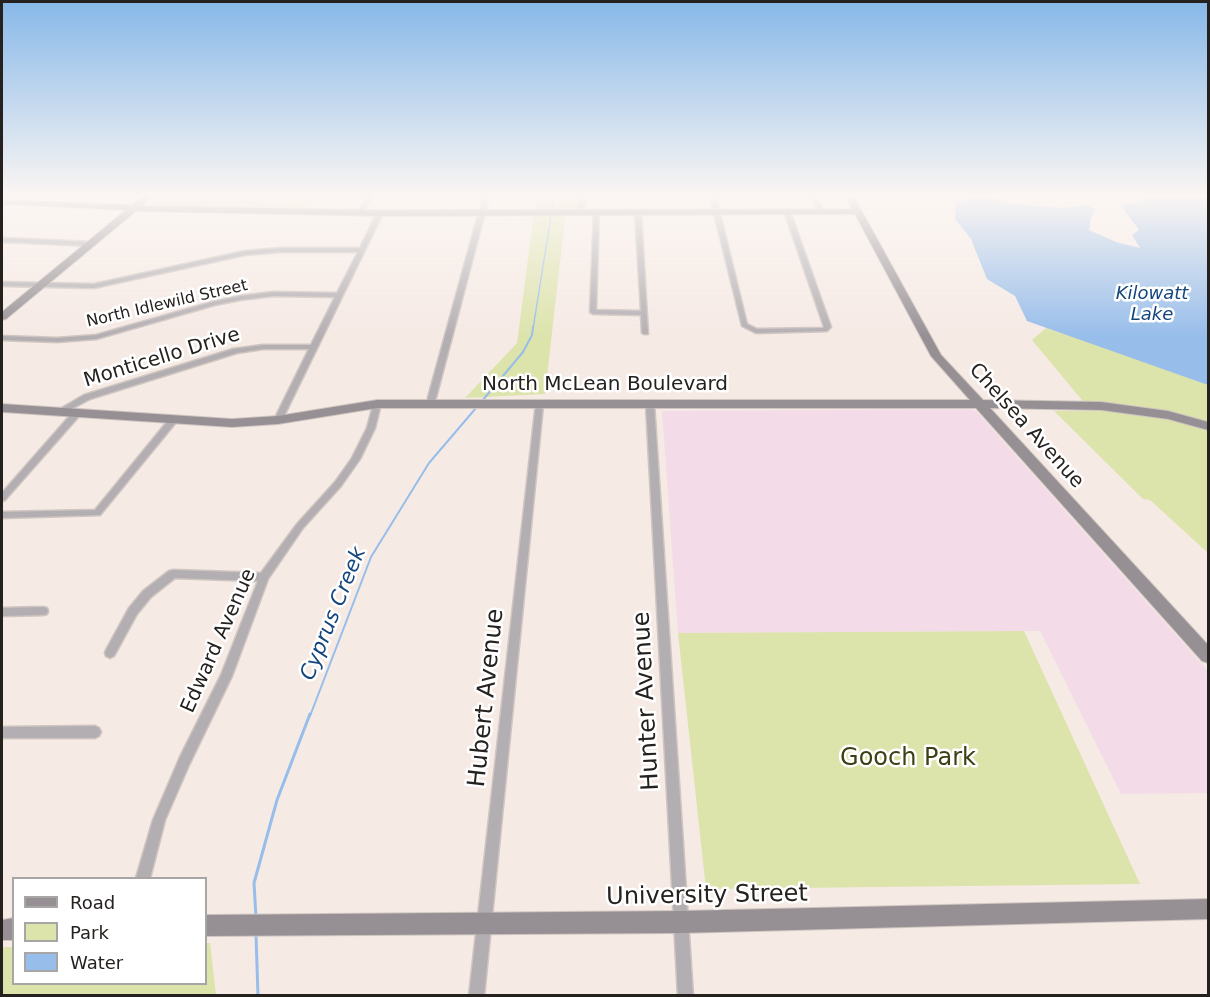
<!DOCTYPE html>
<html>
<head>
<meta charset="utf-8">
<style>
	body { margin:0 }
	#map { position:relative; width:1210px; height:997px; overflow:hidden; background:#f6eae5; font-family:"DejaVu Sans",sans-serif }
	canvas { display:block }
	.frame { position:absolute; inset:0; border:3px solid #25211f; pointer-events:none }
	.legend { position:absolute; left:12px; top:877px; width:195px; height:108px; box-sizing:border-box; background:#fff; border:2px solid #a8a6a5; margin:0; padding:8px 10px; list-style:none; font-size:18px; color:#25211f }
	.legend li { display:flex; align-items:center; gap:12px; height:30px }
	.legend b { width:30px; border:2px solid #a8a6a5 }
</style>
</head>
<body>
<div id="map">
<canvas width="1210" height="997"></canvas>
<div class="frame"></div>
<ul class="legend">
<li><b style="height:8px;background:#969095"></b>Road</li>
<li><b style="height:16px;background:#dce3ab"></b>Park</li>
<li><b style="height:16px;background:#97bdea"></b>Water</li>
</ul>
</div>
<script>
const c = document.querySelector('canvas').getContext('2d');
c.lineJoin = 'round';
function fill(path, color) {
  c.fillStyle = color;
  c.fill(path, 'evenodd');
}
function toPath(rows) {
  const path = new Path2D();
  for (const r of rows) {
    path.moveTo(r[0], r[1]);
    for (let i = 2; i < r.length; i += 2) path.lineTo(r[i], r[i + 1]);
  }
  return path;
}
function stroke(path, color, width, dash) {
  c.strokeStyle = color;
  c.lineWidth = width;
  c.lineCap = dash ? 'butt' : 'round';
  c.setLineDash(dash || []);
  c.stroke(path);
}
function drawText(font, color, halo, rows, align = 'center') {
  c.font = font + ' "DejaVu Sans",sans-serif';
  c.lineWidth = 5;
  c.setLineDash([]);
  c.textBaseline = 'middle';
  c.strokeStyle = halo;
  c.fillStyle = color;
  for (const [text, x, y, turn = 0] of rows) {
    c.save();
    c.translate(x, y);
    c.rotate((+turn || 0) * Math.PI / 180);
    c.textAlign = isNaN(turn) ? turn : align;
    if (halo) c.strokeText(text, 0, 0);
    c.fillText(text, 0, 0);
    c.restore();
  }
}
const built = toPath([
	[155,197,317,197,309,207,145,206]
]);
const industrial = toPath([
	[968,409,976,411,1208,671,1208,793,1121,794,1040,631,678,633,662,411]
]);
const green = toPath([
	[261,197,317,197,309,207,253,206],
	[536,197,587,197,587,209,566,210,545,394,465,398,517,343],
	[1046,328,1117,351,1208,385,1208,553,1150,500,1143,499,1054,411,1091,411,1032,340],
	[1024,631,1140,884,706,889,678,633],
	[206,943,210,943,216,995,2,995,2,947,13,947,14,984,206,984]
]);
const water = toPath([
	[978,197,991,197,1006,203,1063,208,1085,205,1096,209,1091,217,1089,230,1116,242,1140,248,1132,235,1139,230,1121,206,1141,200,1142,197,1208,197,1208,385,1027,321,1015,296,987,279,971,239,955,219,956,202]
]);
const streamFar2 = toPath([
	[533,329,554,197]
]);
const streamFar1 = toPath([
	[482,401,523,352,532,335,533,327],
	[310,716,371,557,429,463,476,408]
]);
const stream = toPath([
	[256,918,254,883,277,800,310,714],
	[256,935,258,996]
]);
const street = toPath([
	[367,197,372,197,362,213,358,213,357,212,367,197],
	[483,197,489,197,434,405,430,407,426,405,483,197],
	[579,197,585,197,583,211,580,213,577,211,579,197],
	[710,197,716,197,747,324,757,329,823,328,824,327,784,211,787,209,790,211,831,327,827,331,756,333,742,326,710,197],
	[811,197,816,197,823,210,822,211,818,211,811,197],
	[594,210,599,211,596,310,641,311,635,212,638,210,641,212,648,334,644,334,642,333,641,315,593,314,590,312,594,210],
	[380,211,383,213,281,422,278,423,274,420,309,349,263,349,237,353,90,399,62,414,59,415,55,412,84,395,233,349,263,345,311,345,335,297,273,296,240,300,215,305,96,339,57,342,2,340,2,336,57,338,96,335,212,302,240,296,273,292,337,293,358,252,281,252,245,255,94,288,2,286,2,282,94,284,245,251,281,248,360,248,377,213,380,211],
	[2,238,92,242,95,244,92,246,2,242,2,238],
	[374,402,380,402,381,404,375,428,360,459,341,486,303,528,268,579,232,676,189,765,165,820,150,878,136,878,153,820,180,757,221,675,258,581,175,578,151,597,137,614,114,656,110,658,106,656,105,653,106,650,129,608,143,591,169,571,173,570,261,573,297,524,335,482,352,458,367,428,374,402],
	[647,402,653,402,654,404,693,996,678,996,646,404,647,402],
	[536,403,542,403,543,405,484,996,469,996,536,403],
	[77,410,81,413,80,415,5,500,2,501,2,493,74,411,77,410],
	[174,416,177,417,178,419,177,421,100,515,2,518,2,512,95,510,171,417,174,416],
	[43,607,47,608,48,611,47,614,43,615,2,616,2,608,43,607],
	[95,726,99,728,101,732,99,736,95,738,2,738,2,727,95,726]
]);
const secondary = toPath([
	[142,197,151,197,142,206,380,210,852,209,846,197,854,197,941,355,983,400,1101,402,1168,411,1208,422,1208,430,1168,419,1101,410,990,408,1208,645,1208,663,1202,661,976,408,377,408,278,424,232,427,2,412,2,404,232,419,278,416,377,400,970,400,931,356,855,214,380,216,136,211,6,319,2,320,2,312,126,210,2,204,2,200,132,205,142,197],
	[1208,899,1208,919,681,933,206,936,206,915,681,911,1208,899],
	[14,918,14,940,2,940,2,920,14,918]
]);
const farStreetnames = [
	["North Idlewild Street",167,304,-13]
];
const farWaternames = [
	["Kilowatt",1152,294],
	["Lake",1152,315]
];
const streetNames = [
	["Monticello Drive",162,358,-17],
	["North McLean Boulevard",605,385],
	["Chelsea Avenue",1026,426,48],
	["Edward Avenue",219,641,-66]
];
const waterNames = [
	["Cyprus Creek",334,614,-68]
];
const nearStreetnames = [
	["Hubert Avenue",487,698,-84],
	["Hunter Avenue",647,701,-93],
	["University Street",707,896,-1]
];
const nearParknames = [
	["Gooch Park",908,759]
];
fill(built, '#efdbd2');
fill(industrial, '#f3dbe7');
fill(green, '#dce3ab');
fill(water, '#97bdea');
stroke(streamFar2, '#97bdea', 1.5);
stroke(streamFar1, '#97bdea', 2);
stroke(stream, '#97bdea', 3);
stroke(street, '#d0c6c1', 3);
stroke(secondary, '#d0c6c1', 2);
fill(street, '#b2aeb2');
fill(secondary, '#969095');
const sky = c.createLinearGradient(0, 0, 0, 337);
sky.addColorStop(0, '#87b8e9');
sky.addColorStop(0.58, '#fbf6f3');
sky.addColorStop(1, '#fbf6f300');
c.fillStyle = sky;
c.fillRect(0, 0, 1210, 337);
drawText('16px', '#25211f', '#fff', farStreetnames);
drawText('italic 18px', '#13467c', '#fff', farWaternames);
drawText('20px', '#25211f', '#fff', streetNames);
drawText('italic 21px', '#13467c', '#fff', waterNames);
drawText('24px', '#25211f', '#fff', nearStreetnames);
drawText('24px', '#3c4014', '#fff', nearParknames);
</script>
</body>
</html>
